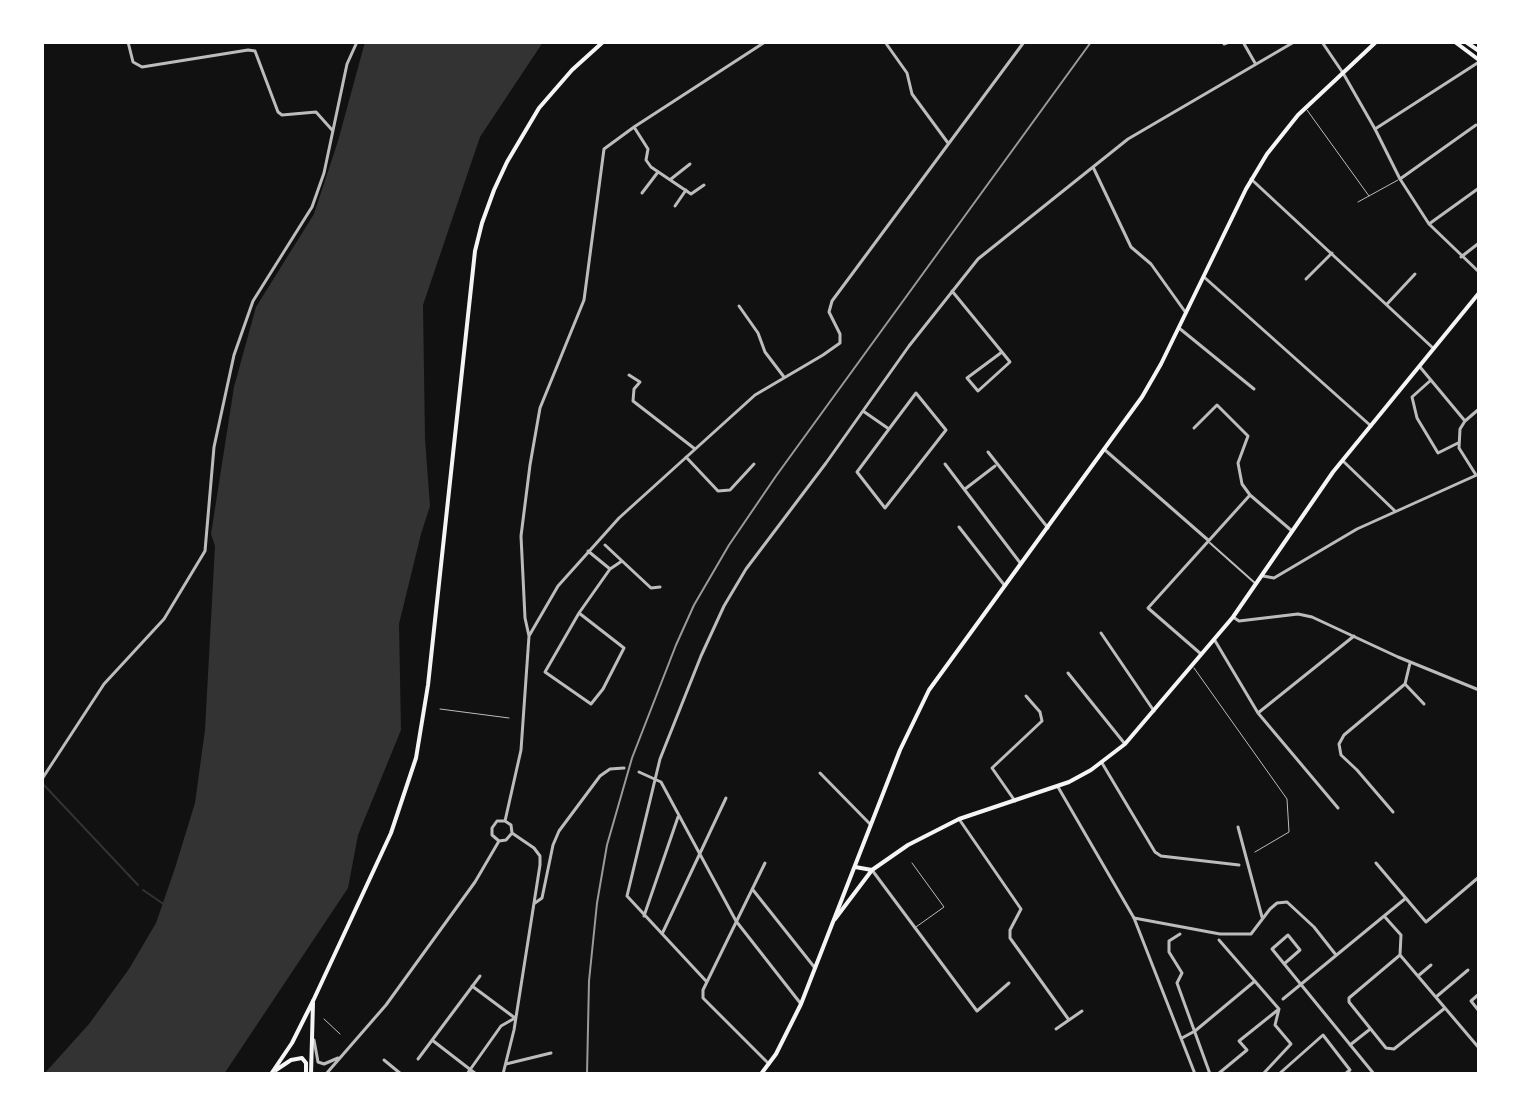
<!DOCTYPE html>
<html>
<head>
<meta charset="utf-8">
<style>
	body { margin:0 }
	#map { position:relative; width:1521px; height:1116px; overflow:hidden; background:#111; font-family:Rubik,sans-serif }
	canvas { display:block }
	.frame { position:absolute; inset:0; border:44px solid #fff; pointer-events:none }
</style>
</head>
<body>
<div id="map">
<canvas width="1521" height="1116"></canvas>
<div class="frame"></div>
</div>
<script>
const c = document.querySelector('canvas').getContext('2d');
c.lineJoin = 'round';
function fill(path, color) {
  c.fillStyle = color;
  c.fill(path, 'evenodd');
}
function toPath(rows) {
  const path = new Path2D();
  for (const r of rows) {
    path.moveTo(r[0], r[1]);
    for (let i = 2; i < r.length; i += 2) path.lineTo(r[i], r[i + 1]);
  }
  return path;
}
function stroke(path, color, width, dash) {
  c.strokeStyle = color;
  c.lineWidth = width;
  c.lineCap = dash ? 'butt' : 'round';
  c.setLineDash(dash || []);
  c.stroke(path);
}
const water = toPath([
	[365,42,543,42,480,137,423,305,425,439,430,506,421,534,399,624,401,730,358,835,348,888,224,1074,44,1074,89,1024,129,969,156,923,175,868,195,803,205,730,215,546,211,534,234,387,256,307,314,214,338,141]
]);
const stream = toPath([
	[43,784,138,885],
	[143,890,165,905]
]);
const service = toPath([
	[1307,110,1369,196],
	[1358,202,1398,180],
	[1194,668,1287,799,1289,832,1255,852],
	[440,709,509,718],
	[912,863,944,907,916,927],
	[324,1019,340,1034]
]);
const pedestrian = toPath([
	[1210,543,1256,584]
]);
const minor = toPath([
	[128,42,133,62,142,67,248,50,255,51,278,112,282,115,316,112,333,131],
	[885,42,907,73,912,94,948,143],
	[1243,42,1255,63],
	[1322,42,1343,73],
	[1224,44,1229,42],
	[634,127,648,149,646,160,651,167,691,194,704,185],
	[1375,129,1400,179,1429,224,1479,272],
	[1093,167,1131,247,1151,264,1186,313],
	[671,179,690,164],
	[1251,179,1433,348],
	[1400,179,1476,125],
	[642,193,658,172],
	[675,206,686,190],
	[1429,224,1479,188],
	[1461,257,1479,243],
	[1204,277,1371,426],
	[1306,279,1332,253],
	[952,291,1002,352,1010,362,978,391,967,378,1002,352],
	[1387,304,1415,274],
	[739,306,758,333,765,352,784,377],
	[1179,328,1254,389],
	[1420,367,1465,421,1460,429,1459,448,1476,475],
	[629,375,640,382,634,389,633,401,695,449],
	[1431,380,1412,397,1417,418,1438,453,1458,443],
	[863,411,889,429,916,393,946,430,885,508,857,472,889,429],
	[1465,421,1479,409],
	[1194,428,1217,405,1248,436,1238,463,1242,484,1250,495,1292,531],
	[1105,450,1208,540],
	[988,452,1048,528],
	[686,457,718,491,730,490,754,464],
	[1343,461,1395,511],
	[945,464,1021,564],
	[965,489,995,466],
	[959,527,1005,586],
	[605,545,651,588,660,587],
	[588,551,610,569],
	[1263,576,1274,578,1357,529,1479,474],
	[579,613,624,648,603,689,591,704,545,672,579,613,610,569,622,561],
	[1233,617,1239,621,1298,614,1312,617,1398,657,1479,690],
	[1101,633,1154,711],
	[529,636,558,586,619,518,755,395,823,355,840,343,840,334,829,312,832,301,1024,42],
	[1214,639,1258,713,1338,808],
	[1201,654,1148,608,1250,495],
	[1068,673,1125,744],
	[1405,684,1424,704],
	[1258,713,1354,636],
	[1102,763,1155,852,1161,856,1239,865],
	[639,772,661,782,736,921,801,1004],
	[820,773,870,824],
	[42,779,104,684,164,619,205,551,214,447,234,355,253,301,312,207,324,173,347,64,357,42],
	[1015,801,992,768,1042,721,1040,712,1026,696],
	[1393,812,1357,770,1341,755,1339,744,1344,735,1405,684,1410,663],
	[959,819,1021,909,1010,930,1010,938,1069,1020],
	[505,821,521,750,529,636,525,618,521,536,530,465,540,408,584,300,604,149,634,127,765,42],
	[505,821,511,825,512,833],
	[1238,827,1262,917],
	[499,841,492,835,492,828,497,821,504,821],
	[499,841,506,840,512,833],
	[765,863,703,990,703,998,769,1064],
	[1376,863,1426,922,1479,877],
	[872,870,977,1011,1009,983],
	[753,890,815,968],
	[535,903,542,898,553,845,559,831,600,776,610,769,624,768],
	[644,916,678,817],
	[1384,916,1401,935,1400,955,1479,1048],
	[1134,918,1220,934,1251,934,1270,909,1277,903,1287,902,1314,927,1336,955],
	[662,934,726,798],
	[1180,934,1169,941,1169,952,1182,973,1177,983,1210,1074],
	[1219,940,1279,1009,1275,1025,1291,1044,1263,1074],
	[1400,955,1349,998,1349,1002,1386,1048,1394,1049,1445,1008],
	[1284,964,1300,950,1288,935,1272,949,1374,1074],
	[1418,976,1431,965],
	[706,981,627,896,660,759,701,656,724,606,746,569,826,463,909,346,978,259,1128,139,1294,42],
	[1479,994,1471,1001,1479,1011],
	[1436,997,1468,970],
	[1283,999,1406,898],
	[1056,1029,1082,1011],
	[1182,1038,1195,1031,1255,981],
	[314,1040,318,1062,324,1064,338,1058],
	[432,1040,476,1074],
	[1350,1045,1369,1030],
	[418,1059,480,976],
	[384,1060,401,1074],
	[506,1064,551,1053],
	[326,1074,386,1005,475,882,499,841],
	[467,1074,501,1026,515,1018,472,986],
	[503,1074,514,1030,540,865,540,856,534,848,512,833],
	[1218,1074,1247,1050,1239,1041,1279,1009],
	[1279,1074,1323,1035,1350,1070,1345,1074]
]);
const tertiary = toPath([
	[1343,73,1375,129,1479,62],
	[1058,787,1134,918,1195,1074]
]);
const secondary = toPath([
	[855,867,872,870],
	[835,919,872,870,908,845,959,819,1069,782,1091,770,1125,744,1233,617,1333,472,1479,293]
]);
const primary = toPath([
	[276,1070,291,1060,302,1058,306,1063,306,1074],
	[271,1074,292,1043,313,1001],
	[311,1074,313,1003],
	[761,1074,776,1054,801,1004,900,750,929,690,1142,397,1161,364,1246,189,1267,154,1298,115,1376,42]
]);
const trunk = toPath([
	[1455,42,1479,60],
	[1466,42,1479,51],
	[313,1001,391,833,416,758,428,685,475,251,482,223,494,190,507,162,539,108,572,70,603,42]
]);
const rail = toPath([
	[587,1074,589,981,597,903,607,845,632,758,676,645,694,605,729,545,776,476,1091,42]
]);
fill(water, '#333');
stroke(stream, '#333', 2);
stroke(service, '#bcbcbc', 1);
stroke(pedestrian, '#bcbcbc', 2);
stroke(minor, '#bcbcbc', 3);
stroke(tertiary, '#bcbcbc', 3);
stroke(secondary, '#f5f5f5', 4);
stroke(primary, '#f5f5f5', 4);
stroke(trunk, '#f5f5f5', 4);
stroke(rail, '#9a9a9a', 2);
</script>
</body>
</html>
